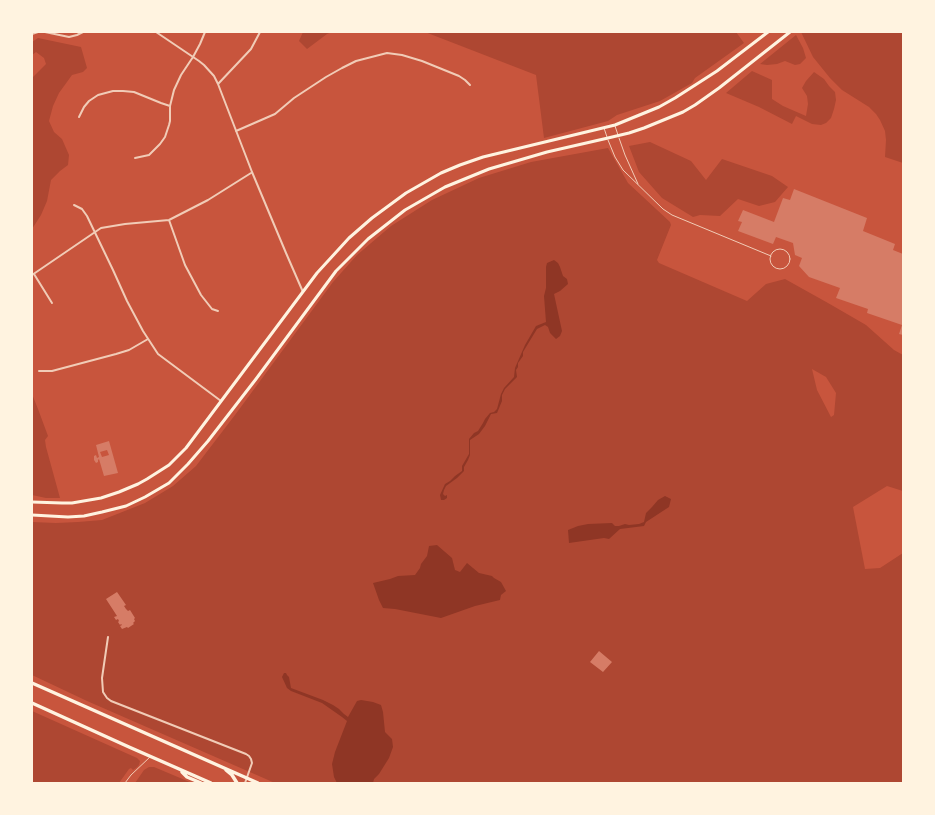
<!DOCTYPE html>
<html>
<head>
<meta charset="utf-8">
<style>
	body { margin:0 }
	#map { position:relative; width:935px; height:815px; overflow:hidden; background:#c8553d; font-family:"Space Grotesk",sans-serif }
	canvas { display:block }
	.frame { position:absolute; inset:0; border:33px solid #fff3e0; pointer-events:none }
</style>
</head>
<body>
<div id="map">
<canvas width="935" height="815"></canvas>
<div class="frame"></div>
</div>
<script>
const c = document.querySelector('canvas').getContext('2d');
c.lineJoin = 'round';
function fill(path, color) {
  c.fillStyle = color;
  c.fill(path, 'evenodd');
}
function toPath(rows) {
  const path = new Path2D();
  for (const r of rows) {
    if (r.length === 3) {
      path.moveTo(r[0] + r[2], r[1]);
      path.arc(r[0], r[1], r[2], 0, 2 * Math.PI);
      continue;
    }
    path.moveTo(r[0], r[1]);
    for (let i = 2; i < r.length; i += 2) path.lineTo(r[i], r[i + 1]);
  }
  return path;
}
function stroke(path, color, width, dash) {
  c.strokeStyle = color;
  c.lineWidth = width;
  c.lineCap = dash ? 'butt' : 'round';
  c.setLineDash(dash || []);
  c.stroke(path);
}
const green = toPath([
	[303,32,332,32,327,34,307,49,299,41],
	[425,32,736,32,744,43,695,78,692,83,660,101,617,115,608,121,544,138,536,75],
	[801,32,903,32,903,163,885,157,886,140,885,131,880,120,876,114,869,107,842,90,830,78,813,57],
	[796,35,803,48,806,58,800,64,795,65,785,61,777,64,767,65,760,64],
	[38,38,81,47,87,68,83,72,72,75,59,93,53,106,49,121,54,132,62,139,69,155,68,165,60,171,51,180,47,201,41,215,32,229,32,78,46,64,44,58,36,52,32,55,32,42],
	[752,71,772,80,772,99,783,106,806,116,808,104,807,96,802,88,806,81,814,72,824,79,829,86,835,92,836,100,834,109,831,118,826,123,821,125,812,124,796,116,792,124,759,107,726,93],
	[650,142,691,161,706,180,722,159,772,176,788,187,775,202,759,206,738,199,720,216,700,215,693,217,662,198,639,172,629,146],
	[608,148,628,183,670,222,671,225,657,260,659,263,747,301,766,284,785,279,828,303,866,325,894,350,903,355,903,491,887,486,853,507,865,569,880,568,903,553,903,783,275,783,87,701,32,675,32,522,56,523,78,522,102,520,145,503,173,486,196,466,235,415,333,282,357,255,391,226,432,200,479,178,531,162],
	[812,369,826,377,836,393,834,415,831,417,817,390],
	[32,394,38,409,48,436,45,440,46,447,60,498,46,498,32,495],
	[32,711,137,758,140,761,139,765,136,768,133,770,131,768,129,769,119,783,32,783],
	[149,767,154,767,192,783,135,783,144,770]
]);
const water = toPath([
	[554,260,558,263,560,267,563,276,567,279,568,284,560,291,554,294,562,331,560,336,556,339,550,333,548,327,545,325,537,329,523,352,523,356,518,363,518,367,516,370,517,377,505,389,502,395,502,401,497,413,491,414,485,426,479,434,470,440,470,455,468,460,464,467,464,471,457,478,446,486,444,490,443,494,445,496,447,495,447,498,444,500,441,500,440,495,445,484,450,481,455,476,462,471,462,466,469,454,469,439,474,433,478,431,483,423,485,419,490,413,494,412,497,409,501,394,504,388,514,377,515,368,525,345,536,326,546,322,544,296,546,288,546,267,547,263],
	[665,496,671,499,669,507,646,522,644,526,620,529,609,539,604,538,569,543,568,530,578,526,588,524,612,523,615,526,619,526,625,524,629,525,639,524,644,522,646,513,652,507,658,500],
	[437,545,452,558,455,570,460,572,467,563,479,573,492,576,494,578,501,582,506,591,501,595,500,600,475,606,441,618,395,609,383,608,379,600,373,583,390,579,398,576,415,575,420,568,421,564,427,556,429,546],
	[284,673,286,673,287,675,289,677,291,688,323,700,333,705,339,709,344,714,348,717,357,701,361,700,373,702,381,705,383,712,385,732,392,739,393,747,389,758,379,774,374,779,373,783,337,783,334,777,332,764,335,752,347,721,342,717,322,703,291,691,287,688,282,677]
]);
const building = toPath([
	[794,189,867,218,863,231,895,244,893,250,903,254,903,335,899,334,902,325,867,313,868,309,836,298,840,288,809,277,799,266,802,258,795,255,793,243,776,237,773,244,738,231,742,222,738,221,743,210,774,222,783,198,790,200],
	[109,441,118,473,104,476,99,459,98,460,98,462,96,463,94,460,94,456,96,455,97,458,99,457,96,445],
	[107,450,109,455,102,457,100,452],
	[117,592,126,605,124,606,126,609,128,611,130,610,135,618,134,619,135,621,133,623,134,624,128,628,127,627,122,629,120,626,122,625,121,624,120,625,118,622,119,621,118,619,116,620,114,617,117,616,106,599],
	[599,651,612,662,603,672,590,662]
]);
const service = toPath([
	[615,126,618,135],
	[604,128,607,137],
	[619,138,625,155,638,184],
	[608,140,615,157,623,170,663,209,672,215,771,256],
	[780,259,10],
	[125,783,131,775,150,757]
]);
const minor = toPath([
	[45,32,69,37,77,35,83,32],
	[156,32,199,61,204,65,214,76,218,84,252,172,286,253,303,292],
	[32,34,38,32],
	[218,84,251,49,260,32],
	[79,117,84,107,89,101,98,95,113,91,123,91,134,92,161,103,170,106],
	[236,131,275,114,294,98,326,77,342,68,356,61,387,53,402,55,422,61,459,76,465,80,470,85],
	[135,158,149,155,160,144,165,137,169,125,170,121,170,106,174,90,181,75,193,57,200,44,205,32],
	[74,205,82,209,87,216,113,270,127,301,143,331,158,354,221,401],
	[169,220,185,265,201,295,212,309,218,311],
	[34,274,52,303],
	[32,275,101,228,125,224,169,220,208,200,251,173],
	[39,371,52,371,116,354,129,350,148,339],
	[108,637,102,678,103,692,107,698,111,701,246,754,249,756,251,759,252,763,245,783]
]);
const secondary = toPath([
	[32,502,62,503,72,503,101,498,119,492,138,484,147,479,169,465,186,448,317,273,349,238,372,218,406,193,441,173,460,165,483,157,615,125,659,107,675,98,717,71,768,32],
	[32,515,68,517,84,516,102,512,126,506,145,497,169,483,188,464,208,441,256,379,336,271,368,239,405,210,445,187,489,169,547,152,608,138,629,133,644,128,683,112,695,105,719,88,790,32]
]);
const primary = toPath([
	[32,683,258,783],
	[32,703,129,747,211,783],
	[226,770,232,775,237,783],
	[182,772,187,777,201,783]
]);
fill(green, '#ae4732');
fill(water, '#8f3625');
fill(building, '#d67c66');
stroke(service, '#f1ccb7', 1);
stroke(minor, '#f1ccb7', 2);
stroke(secondary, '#fff3e0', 3);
stroke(primary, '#fff3e0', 3.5);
</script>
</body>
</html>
